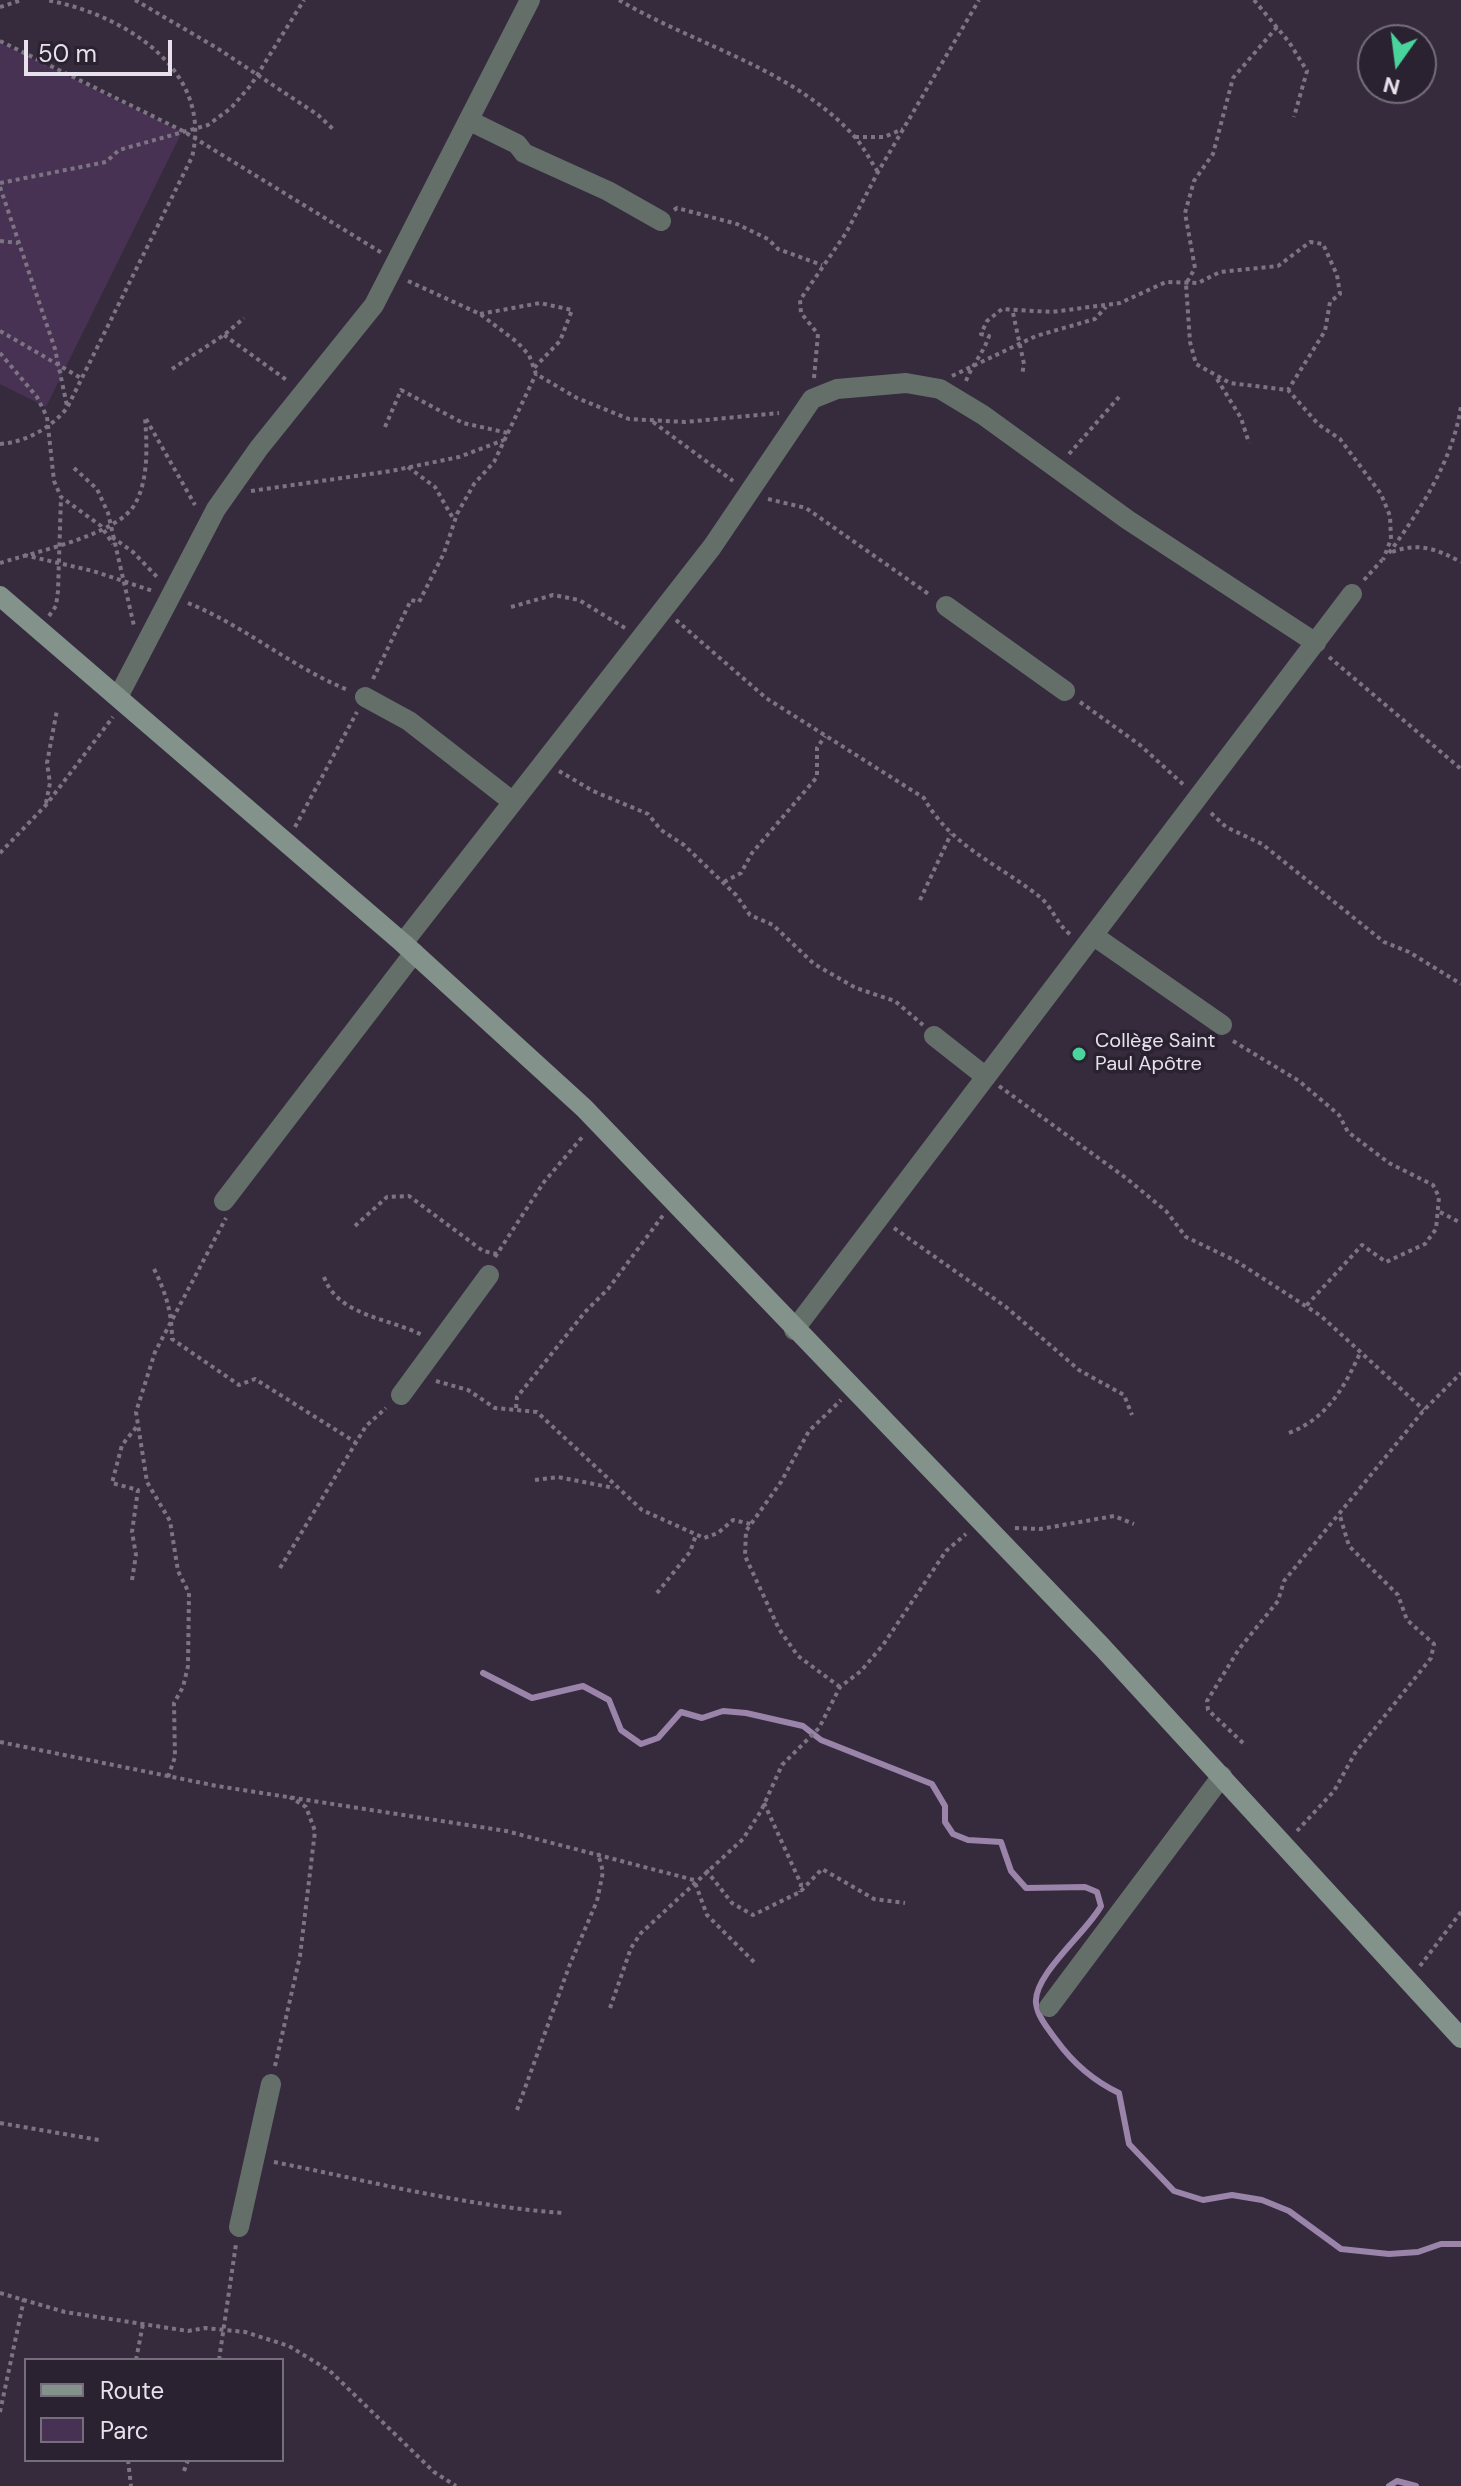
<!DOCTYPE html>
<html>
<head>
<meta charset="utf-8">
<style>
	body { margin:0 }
	#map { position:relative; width:1461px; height:2486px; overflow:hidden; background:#352b3c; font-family:"DM Sans",sans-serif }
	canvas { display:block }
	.legend { position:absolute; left:24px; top:2358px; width:260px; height:104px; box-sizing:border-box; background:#2b2231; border:2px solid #766e7c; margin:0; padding:10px 14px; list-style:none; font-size:24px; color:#e7e1ec }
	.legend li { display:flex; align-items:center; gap:16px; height:40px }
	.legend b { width:40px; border:2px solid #766e7c }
	.north { position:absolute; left:1357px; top:24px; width:80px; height:80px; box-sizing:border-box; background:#2b2231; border:2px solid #766e7c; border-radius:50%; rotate:194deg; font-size:22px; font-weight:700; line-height:32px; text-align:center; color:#e7e1ec }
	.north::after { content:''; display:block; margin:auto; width:28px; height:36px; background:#49d49c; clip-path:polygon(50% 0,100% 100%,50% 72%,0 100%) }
	.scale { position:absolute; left:24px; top:40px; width:148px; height:36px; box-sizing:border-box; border:4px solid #e7e1ec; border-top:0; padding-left:10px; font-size:24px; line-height:28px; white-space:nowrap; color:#e7e1ec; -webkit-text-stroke:6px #2b2231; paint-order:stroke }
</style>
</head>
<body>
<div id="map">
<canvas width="1461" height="2486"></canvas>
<ul class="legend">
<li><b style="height:10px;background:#83928a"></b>Route</li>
<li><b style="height:22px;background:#473254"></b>Parc</li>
</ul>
<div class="north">N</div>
<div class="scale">50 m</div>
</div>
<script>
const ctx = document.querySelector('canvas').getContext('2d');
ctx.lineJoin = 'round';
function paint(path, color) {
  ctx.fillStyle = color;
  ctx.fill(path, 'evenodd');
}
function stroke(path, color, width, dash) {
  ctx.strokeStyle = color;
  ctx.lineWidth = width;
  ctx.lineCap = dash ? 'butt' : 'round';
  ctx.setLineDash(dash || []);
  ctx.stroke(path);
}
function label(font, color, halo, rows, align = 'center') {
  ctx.font = font + ' "DM Sans",sans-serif';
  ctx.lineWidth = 7;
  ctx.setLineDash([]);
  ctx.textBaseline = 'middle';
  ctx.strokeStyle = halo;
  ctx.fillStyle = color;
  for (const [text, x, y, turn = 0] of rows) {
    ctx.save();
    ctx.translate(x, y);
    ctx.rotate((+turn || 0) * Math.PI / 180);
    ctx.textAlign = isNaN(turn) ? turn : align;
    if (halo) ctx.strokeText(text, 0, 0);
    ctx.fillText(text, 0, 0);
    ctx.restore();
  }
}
const green = new Path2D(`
	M0,43L182,132L46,407L0,384Z`);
const stream = new Path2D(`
	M483,1673L532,1698L583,1686L609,1700L621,1730L641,1744L658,1738L681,1712L702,1718L723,1711L746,1713L803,1726L821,1740L932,1784L945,1806V1822L953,1834L968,1840L1001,1842L1011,1871L1026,1888L1085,1887L1097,1892L1101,1906C1088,1931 1033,1975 1036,2003C1038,2018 1049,2030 1057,2041C1073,2063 1094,2081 1119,2093L1129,2144L1174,2191L1203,2200L1232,2195L1262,2200L1289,2211L1341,2249L1389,2254L1418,2252L1441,2244H1461
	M1389,2486L1397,2481L1416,2486`);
const path = new Path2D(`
	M135,0L217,48L318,115L334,130
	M619,0C695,45 792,68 854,136C863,146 870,160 878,172
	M1254,0L1289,42L1307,71L1294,117
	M0,7L22,0
	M1277,27L1233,78L1213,154L1194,181L1185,213L1195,268L1186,284L1190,342L1196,364L1230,383L1288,390L1318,424L1340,439L1381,494L1390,516L1391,539L1383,560
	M0,41L183,131L382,253
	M855,137H884L903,129
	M0,183L106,162L119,150L208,125L231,108L251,85L304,0
	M0,187L55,349L67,406
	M674,210L677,208L737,224L768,239L778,249L822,265
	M0,241L18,243
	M408,281L480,314L517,342L529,355L536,374L577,398L629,419L685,422L779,413
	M1013,313L1024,364L1022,375
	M480,314L540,303L572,310L560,341L534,368
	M0,331L81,378
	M224,335L288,381
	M0,353L37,397L47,417L54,481L61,497L101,526L113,544
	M172,369L224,335L244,318
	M952,376L1036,336L1095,319L1106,307
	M814,378L818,334L801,313L800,300L846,233L878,172L979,0
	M1217,379L1241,418L1249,443
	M966,381C972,365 984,352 989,336L981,334L987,321L1002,309L1052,312L1120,303L1166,282L1198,283L1220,272L1278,266L1310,242L1323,244L1337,275L1340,294L1330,302L1325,331L1288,390
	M146,419L195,505
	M653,422L733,481
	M385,427L401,390L463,423L508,433
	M0,444C26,442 51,428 67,408L192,157C214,68 120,13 46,0
	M1069,454L1119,397
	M408,467L435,487L454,520
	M74,468L97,489L108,513L134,626
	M251,491L391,471L459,457L504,440
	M768,499L806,508L930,595
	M112,537L133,552L159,579
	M1392,552C1418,542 1437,549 1461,562
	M1389,553C1421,509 1453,460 1461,406
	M24,555L93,571L153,591
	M0,563C34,552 118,535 135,504C149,479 147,444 145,417
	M1364,580L1382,560
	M188,603C245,626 291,667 348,690
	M511,607L553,595L579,600L625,628
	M49,616L56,606L58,591L61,497
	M676,620L766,698L924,798C950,846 1000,865 1040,897C1053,908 1057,925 1071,935
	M1329,657L1461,769
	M373,679L411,600L419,602L444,553L457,514L474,484L494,462L536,374
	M1080,702L1140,745L1185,786
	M559,771L593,791L648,814L661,830L684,845L736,895L750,915L773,925L814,964L856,988L895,1001L923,1025
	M46,803L50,783L47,763L57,710
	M1211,813L1226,827L1262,844L1384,942L1409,952L1461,984
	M295,827L357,712
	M0,853L46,805L113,717
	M724,882L741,873L752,853L817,777V748L825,736
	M920,900L951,834
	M1233,1041L1299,1081L1339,1115L1348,1132L1389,1163L1433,1185L1439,1197L1436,1229L1425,1244L1386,1262L1362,1245L1306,1306
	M999,1086L1126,1178L1166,1211L1186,1237L1236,1261L1321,1316L1424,1410
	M1440,1212L1461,1223
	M355,1226L387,1197L409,1196L483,1251L497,1254
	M894,1228L1006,1307L1079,1370L1124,1395L1132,1415
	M495,1257L544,1182L584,1135
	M154,1269C166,1293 172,1313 172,1339L239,1385L255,1379L355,1442
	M324,1277C338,1316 389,1318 422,1335
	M436,1381L468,1390L495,1408L537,1412L642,1510L704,1538L718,1533L733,1520L751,1524
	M516,1408L517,1397L585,1312L608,1289L664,1214
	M1289,1433C1328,1418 1345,1386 1361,1351
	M535,1480L558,1477L614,1488
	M1015,1528L1040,1529L1114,1516L1134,1524
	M280,1568L366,1426L386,1408
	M132,1580L136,1555L132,1532L138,1490L112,1483L122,1445L138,1425
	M657,1593L690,1552L696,1535
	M840,1687L798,1656L779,1629L745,1556L746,1531L781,1482L809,1431L841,1400
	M0,1742L217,1786L506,1831L694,1880L707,1915L756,1964
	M1243,1743L1208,1710L1207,1701L1239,1649L1278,1601L1284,1581L1424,1410L1461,1373
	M168,1777L175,1757L174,1703L183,1687L188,1666L189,1593L178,1571L170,1521L147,1482L136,1412L155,1352L226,1218
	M764,1803L801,1884L800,1892
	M1297,1831L1334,1791L1355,1753L1431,1658L1434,1644L1407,1620L1398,1595L1349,1546L1340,1516
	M706,1870L732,1903L753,1915L800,1892L822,1869L874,1899L905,1903
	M1420,1966L1461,1912
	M610,2008L631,1948L641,1933L743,1839L761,1811L782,1765L819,1728L840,1687L861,1671L883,1645L946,1551L966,1534
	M275,2066L300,1956L315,1831L306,1807L290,1797
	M517,2110L570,1964L597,1901L603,1872L598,1853
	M0,2123L99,2140
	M274,2162C370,2181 464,2206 563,2213
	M0,2293L65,2312L188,2331L205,2328L245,2332L289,2346L330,2371L434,2472L456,2486
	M136,2360L143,2324
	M219,2360L236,2244
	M0,2412L24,2299
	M128,2460L131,2486
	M184,2471L188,2460`);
const street = new Path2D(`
	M470,121L517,144L524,153L608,191L661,221
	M946,606L1065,691
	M118,697L216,509L259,448L374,305L530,0
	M365,697L409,721L513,802
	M1094,936L1222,1025
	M403,943L712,547L812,399L837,389L906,383L940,389L983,415L1128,520L1316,643
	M934,1036L986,1077
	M224,1201L414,953
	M794,1330L1352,594
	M401,1395L489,1275
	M1049,2007L1222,1776
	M239,2227L271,2084`);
const secondary = new Path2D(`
	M0,596L404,944L584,1108L1102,1647L1461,2038`);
const markers = [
	[1079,1054,8,"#49d49c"]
];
const poiNames = [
	["Collège Saint",1095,1042],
	["Paul Apôtre",1095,1065]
];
paint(green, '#473254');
stroke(stream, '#9b84aa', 6);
stroke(path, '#7d7483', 4, [4, 4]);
stroke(street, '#656f6a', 20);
stroke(secondary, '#83928a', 20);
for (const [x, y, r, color] of markers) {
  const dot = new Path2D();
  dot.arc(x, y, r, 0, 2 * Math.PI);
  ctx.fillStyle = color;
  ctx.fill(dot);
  stroke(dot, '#2b2231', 3);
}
label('20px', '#e7e1ec', '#2b2231', poiNames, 'left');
</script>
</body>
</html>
